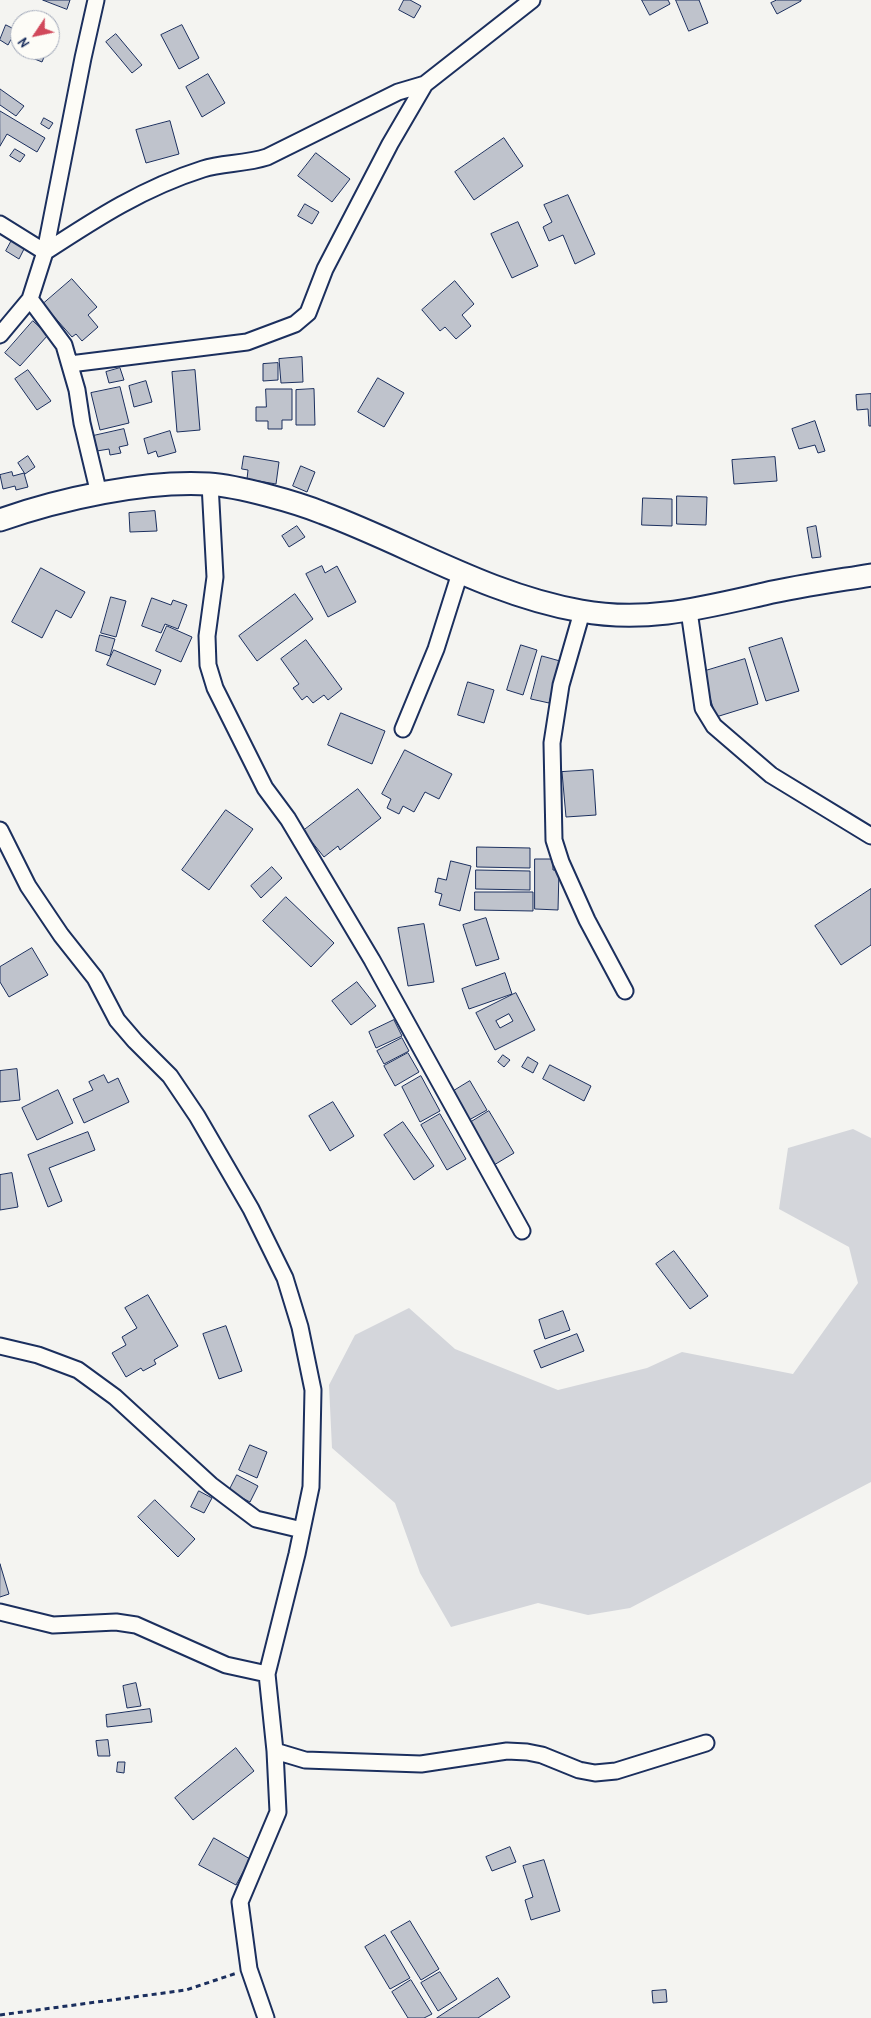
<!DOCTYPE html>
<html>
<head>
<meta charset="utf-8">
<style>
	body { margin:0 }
	#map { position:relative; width:871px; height:2018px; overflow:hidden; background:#f4f4f1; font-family:"Patrick Hand",sans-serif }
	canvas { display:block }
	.north { position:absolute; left:10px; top:10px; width:50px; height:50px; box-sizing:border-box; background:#fdfcf7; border:1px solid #a3aaba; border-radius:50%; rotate:236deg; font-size:14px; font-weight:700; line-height:20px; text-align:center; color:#1b2f5e }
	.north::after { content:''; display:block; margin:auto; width:18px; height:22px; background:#d1495b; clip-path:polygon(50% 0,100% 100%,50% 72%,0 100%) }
</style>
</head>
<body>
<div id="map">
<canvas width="871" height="2018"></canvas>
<div class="north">N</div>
</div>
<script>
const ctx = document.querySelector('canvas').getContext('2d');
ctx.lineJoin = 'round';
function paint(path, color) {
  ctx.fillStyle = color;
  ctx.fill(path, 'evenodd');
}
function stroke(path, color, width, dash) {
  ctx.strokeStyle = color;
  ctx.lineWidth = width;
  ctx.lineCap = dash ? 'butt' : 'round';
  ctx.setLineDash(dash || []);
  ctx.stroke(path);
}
const green = new Path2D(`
	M853,1129L871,1138V1482L630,1608L588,1615L538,1603L451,1627L420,1573L395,1503L332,1448L329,1385L355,1335L409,1308L455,1349L558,1390L647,1368L682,1352L793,1374L858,1283L849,1247L779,1209L788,1148Z`);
const building = new Path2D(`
	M43,0H70L67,9Z
	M404,0H410L421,6L414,18L399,10Z
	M642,0H668L670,4L650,15Z
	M676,0H699L708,23L689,31Z
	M777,0H801V1L777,14L771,3Z
	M50,24L57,27L50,44Z
	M6,25L16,30L8,45L0,40Z
	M182,25L199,58L179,69L161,35Z
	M116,34L142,65L132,73L106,42Z
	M22,50H47L42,62L20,53Z
	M208,74L225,103L202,117L186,87Z
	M0,89L24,106L16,116L0,105Z
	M0,111L45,138L37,152L7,134L0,146Z
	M44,118L53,123L49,129L41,124Z
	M170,121L179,154L146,163L136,130Z
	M504,138L523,166L474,200L455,172Z
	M15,149L25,155L20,162L10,156Z
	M316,153L350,179L332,202L298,176Z
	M568,195L595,254L575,264L563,235L549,241L543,227L552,222L544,205Z
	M305,204L319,212L312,224L298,216Z
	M518,222L538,266L512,278L491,234Z
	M12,240L25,247L19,259L6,251Z
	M72,279L97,307L88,315L98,327L82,341L76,334L72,337L43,304Z
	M455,281L474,304L462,315L471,326L456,339L445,327L440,331L422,310Z
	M33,321L48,335L20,366L5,353Z
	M302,357L303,382L281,383L279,359Z
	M278,363V380L263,381V364Z
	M120,368L124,380L109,383L106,372Z
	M28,370L51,401L37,410L15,379Z
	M195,370L200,430L177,432L172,372Z
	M378,378L404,393L384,427L358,412Z
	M146,381L152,402L134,407L129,386Z
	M120,387L129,423L100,430L91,393Z
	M266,389H292V420H282V429H268V421H256V407H266Z
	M314,389L315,425H296V390Z
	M871,394V426H869L868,409L857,410L856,395Z
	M815,421L825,451L818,453L815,445L799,449L792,429Z
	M124,429L128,445L119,447L121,453L110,455L109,449L97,451L93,436Z
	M170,431L176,452L158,457L156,451L148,454L144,439Z
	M28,456L35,467L25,474L18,463Z
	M244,456L279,462L276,484L247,479L248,470L242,469Z
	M775,457L777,481L734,484L732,460Z
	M301,466L315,472L307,492L293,486Z
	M12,472L13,476L24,473L28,487L16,490L15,486L3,489L0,475Z
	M677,496L707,497L706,525L677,524Z
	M643,498L672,499V526L642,525Z
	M155,511L157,531L130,532L129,513Z
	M297,526L305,537L289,547L282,536Z
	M816,526L821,557L812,558L807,528Z
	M322,566L325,573L337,566L356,602L328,617L306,574Z
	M41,568L85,592L71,618L56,610L42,638L12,622Z
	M295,594L313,619L257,661L239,636Z
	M111,597L126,601L116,637L101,633Z
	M152,598L171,605L173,600L187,605L178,629L165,624L161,633L142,626Z
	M167,626L192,637L181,662L156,651Z
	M100,635L115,639L110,656L96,651Z
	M782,638L799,691L766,701L749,648Z
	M306,640L342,689L328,700L324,695L313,703L307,696L302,700L293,688L299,684L281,659Z
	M521,645L537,650L523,695L507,690Z
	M114,650L161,670L155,685L107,665Z
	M542,656L560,661L549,703L531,699Z
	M745,659L758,704L716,717L702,672Z
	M468,682L494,690L484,723L458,715Z
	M341,713L385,731L372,764L328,745Z
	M405,750L452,774L439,799L425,792L414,812L403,806L399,814L387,808L391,799L382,794Z
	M593,770L596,815L566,817L562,772Z
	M358,789L381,818L340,850L338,846L324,857L303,831Z
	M226,810L253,829L209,890L182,870Z
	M477,847L530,848V868L477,867Z
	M535,859H553V870H559L558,910L535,909Z
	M451,861L471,866L460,911L439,905L442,894L435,892L438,878L446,880Z
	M272,867L282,878L261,898L251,886Z
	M476,870L530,871V890L476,889Z
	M871,889V945L841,965L815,926Z
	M475,892H533V911L475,910Z
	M286,897L334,943L311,967L263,921Z
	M486,918L499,959L476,966L463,925Z
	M424,924L434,982L408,986L398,928Z
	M32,948L48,975L9,997L0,982V967Z
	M505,973L512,994L469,1009L462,989Z
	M357,982L376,1006L351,1025L332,1001Z
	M516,993L535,1030L495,1050L476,1013ZM509,1014L513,1021L500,1028L496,1021Z
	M394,1020L402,1036L376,1048L369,1032Z
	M402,1038L409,1051L384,1064L377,1051Z
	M408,1053L419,1072L395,1086L384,1066Z
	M503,1055L510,1060L504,1067L498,1062Z
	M528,1057L538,1063L533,1073L522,1067Z
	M550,1065L591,1086L584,1101L543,1079Z
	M17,1069L20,1100L0,1102V1071Z
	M104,1075L108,1083L118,1078L129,1102L84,1123L73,1099L93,1090L89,1082Z
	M421,1076L440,1111L420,1122L402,1087Z
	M470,1081L487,1110L469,1120L452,1092Z
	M58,1090L73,1123L37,1140L22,1108Z
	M333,1102L354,1136L330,1151L309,1116Z
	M489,1111L514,1153L494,1165L468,1124Z
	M440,1114L466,1159L447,1170L421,1125Z
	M403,1122L434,1166L414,1180L384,1135Z
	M88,1132L95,1150L49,1168L62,1201L48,1207L28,1155Z
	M12,1173L18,1207L0,1210V1175Z
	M674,1251L708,1296L690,1309L656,1264Z
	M148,1295L178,1346L154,1360L156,1364L143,1371L141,1368L126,1377L112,1353L126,1345L122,1337L137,1328L125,1308Z
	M563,1311L570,1330L545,1339L539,1320Z
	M226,1326L242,1371L219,1379L203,1334Z
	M577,1334L584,1351L541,1368L534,1351Z
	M250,1445L267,1452L257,1478L239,1470Z
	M237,1475L258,1486L250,1502L229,1491Z
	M199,1491L212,1498L204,1513L191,1507Z
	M155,1500L195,1539L178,1557L138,1517Z
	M0,1564L9,1594L0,1597Z
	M136,1683L141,1706L127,1708L123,1686Z
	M150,1709L152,1722L107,1727L106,1715Z
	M108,1740L110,1756H98L96,1741Z
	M236,1748L254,1771L193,1820L175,1798Z
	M118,1762H125L124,1773L117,1772Z
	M214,1838L250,1859L236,1885L199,1865Z
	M510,1847L516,1862L492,1871L486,1857Z
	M544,1860L560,1911L531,1920L525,1900L533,1897L523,1866Z
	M410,1921L439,1969L421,1980L391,1932Z
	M385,1935L410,1978L390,1989L365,1947Z
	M440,1972L457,1999L438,2011L421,1983Z
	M498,1978L510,1997L478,2018H437Z
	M411,1980L432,2014L424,2018H408L392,1992Z
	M666,1990L667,2002L653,2003L652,1991Z`);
const path = new Path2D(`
	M0,2015L186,1990L237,1973`);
const minor = new Path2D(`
	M0,224L45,252C97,218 143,188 203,169C222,163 245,164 267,157L398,92L425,84
	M30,299L64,345L77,390L82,423L99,494
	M0,335L30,299L45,252L83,58L96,0
	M70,364L247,342L295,324L308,313L325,269L390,144L425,84L532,0
	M210,484L215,577L207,636L208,665L215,688L265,788L288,819L372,960L522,1231
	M689,611L703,708L714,726L771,775L871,836
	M582,612L561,685L552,743L554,840L561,862L587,920L625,991
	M403,729L436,649L460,573
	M0,830L28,886L61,935L95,978L117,1020L135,1041L170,1076L197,1116L251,1209L285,1278L300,1327L313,1390L311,1487L297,1554L267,1674L275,1751L278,1812L240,1902L249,1969L266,2018
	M0,1346L38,1355L78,1370L115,1397L211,1485L256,1519L302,1530
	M0,1612L53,1625L116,1622L136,1625L226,1665L267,1674
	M275,1751L305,1760L421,1764L507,1751L527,1752L542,1755L579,1770L595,1773L616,1771L706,1743`);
const secondary = new Path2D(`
	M0,520C60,499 145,480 209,484C238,486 296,502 323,513C409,545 489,595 581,611C645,623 702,608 764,594C799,586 835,581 871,575`);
paint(green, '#d4d6db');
paint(building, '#bfc3cc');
stroke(building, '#1b2f5e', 1);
stroke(minor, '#1b2f5e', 19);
stroke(secondary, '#1b2f5e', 25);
stroke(path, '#1b2f5e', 3, [5, 4]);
stroke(minor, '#fdfcf7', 15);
stroke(secondary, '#fdfcf7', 21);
</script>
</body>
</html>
